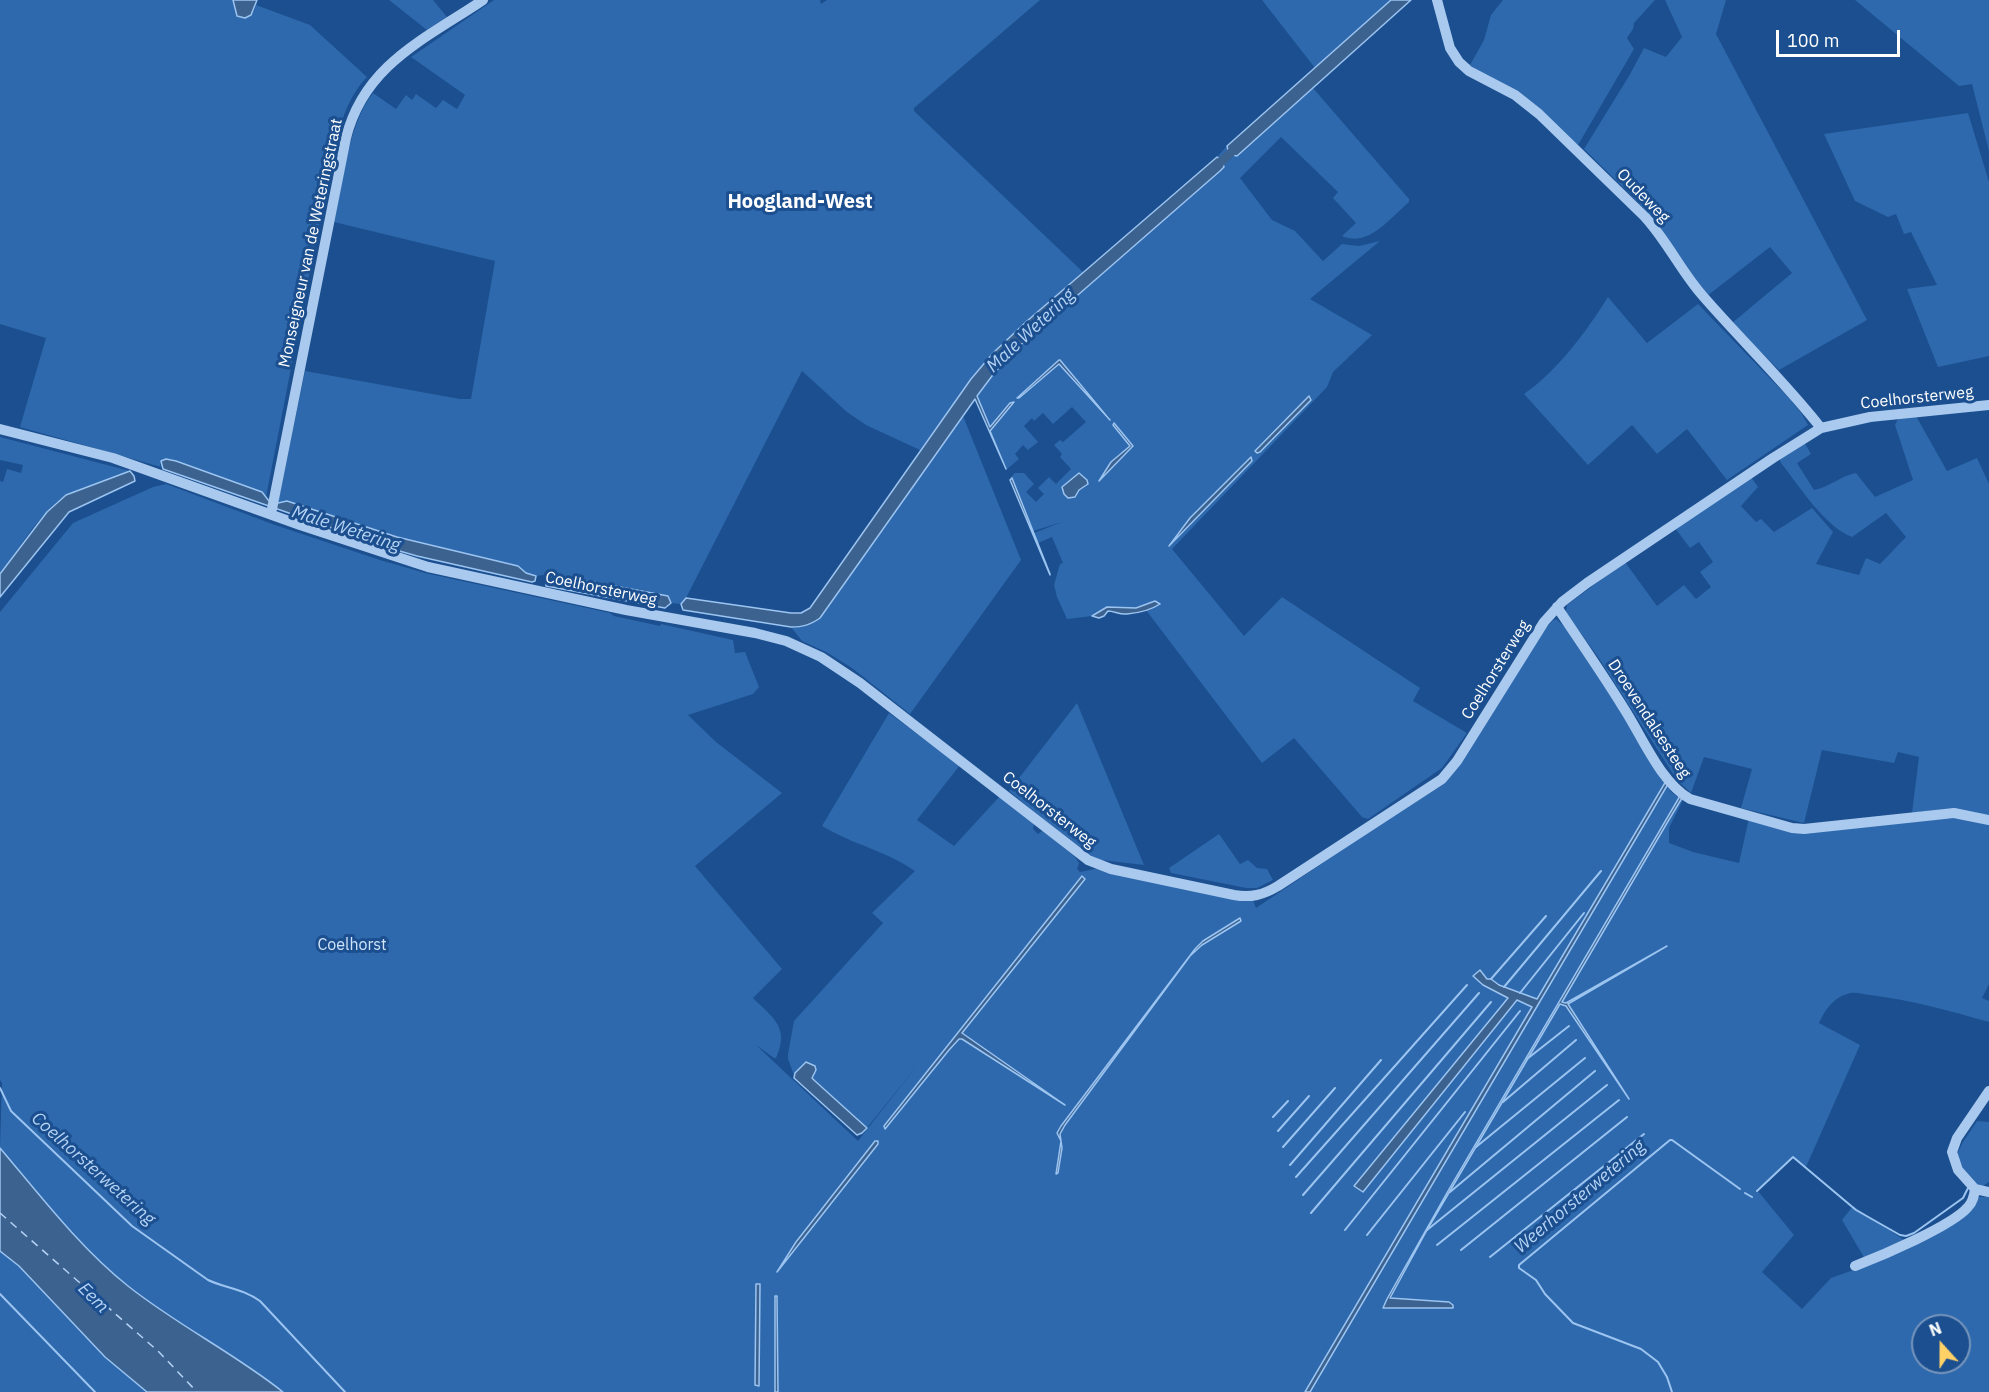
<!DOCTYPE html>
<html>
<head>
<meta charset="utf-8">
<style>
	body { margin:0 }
	#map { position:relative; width:1989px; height:1392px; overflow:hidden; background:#1b4f8f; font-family:"IBM Plex Sans",sans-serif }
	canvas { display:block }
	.north { position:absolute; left:1911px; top:1314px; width:60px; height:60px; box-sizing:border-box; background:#1b4f8f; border:2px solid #7695bc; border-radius:50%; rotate:339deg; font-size:16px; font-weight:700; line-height:24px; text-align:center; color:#fff }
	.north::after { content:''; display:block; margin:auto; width:21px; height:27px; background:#ffd166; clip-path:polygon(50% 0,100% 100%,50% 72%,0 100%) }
	.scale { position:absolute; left:1776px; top:30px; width:124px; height:27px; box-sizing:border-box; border:3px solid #fff; border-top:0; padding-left:8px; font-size:18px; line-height:21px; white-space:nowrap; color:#fff; -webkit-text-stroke:4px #1b4f8f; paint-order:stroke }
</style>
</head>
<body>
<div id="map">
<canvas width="1989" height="1392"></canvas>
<div class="north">N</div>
<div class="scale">100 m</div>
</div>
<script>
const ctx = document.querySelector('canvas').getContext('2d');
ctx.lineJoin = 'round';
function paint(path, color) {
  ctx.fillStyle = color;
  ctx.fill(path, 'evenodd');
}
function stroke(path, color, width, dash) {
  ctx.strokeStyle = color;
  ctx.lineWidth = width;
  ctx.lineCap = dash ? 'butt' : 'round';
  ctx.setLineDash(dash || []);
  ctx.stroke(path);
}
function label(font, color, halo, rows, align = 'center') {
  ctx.font = font + ' "IBM Plex Sans",sans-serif';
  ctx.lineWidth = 6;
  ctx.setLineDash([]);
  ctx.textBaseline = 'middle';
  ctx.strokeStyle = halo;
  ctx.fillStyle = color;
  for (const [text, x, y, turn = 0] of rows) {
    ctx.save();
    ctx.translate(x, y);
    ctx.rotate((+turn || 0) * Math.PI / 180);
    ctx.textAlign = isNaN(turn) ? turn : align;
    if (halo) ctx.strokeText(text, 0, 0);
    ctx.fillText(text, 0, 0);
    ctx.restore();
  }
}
const green = new Path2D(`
	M0,0H233L235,9L254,11L256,5L310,25L367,77C345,100 340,128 332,157L266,497L262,492L176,461L160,464L161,467L20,427L46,338L0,324Z
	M389,0H433L447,17L427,30Z
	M494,0H820L821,4L827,0H1040L914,108V111L1084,273L993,353L971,379L920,450L866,425L847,412L802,371L686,598L681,604L671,603L668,596L550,574L536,576L397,537L287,501L278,503L305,371L460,399H471L495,261L334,222C343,182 348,125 373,93L396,109L406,95L412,100L416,94L436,108L443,100L457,109L465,95L411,57Z
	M1262,0H1391L1315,68Z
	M1503,0H1655L1634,23L1633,29L1627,38L1634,49L1578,145L1470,65L1484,40L1491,15Z
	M1665,0H1726L1716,34L1867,320L1779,370L1732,323L1792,273L1770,247L1707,296L1651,217L1631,195L1584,149L1629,76L1643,50L1644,48L1666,57L1682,37Z
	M1855,0H1989V151L1972,84L1959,86Z
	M1313,88L1409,199V202C1390,218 1368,248 1342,236L1356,223L1333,198L1338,192L1281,137L1240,178L1272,220L1295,231L1323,261L1342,244L1359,246L1380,241L1310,299L1372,335L1333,372L1327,387L1172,549L1244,636L1282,597L1420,688L1413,701L1467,733L1442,768L1368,819L1362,817L1294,738L1262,763L1146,610H1149L1155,601L1136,608L1109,607L1092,616L1067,619L1057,597L1054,585L1060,564L1063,563L1052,537L1038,543L1034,533L1062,522L1033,531L1010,478L1015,473H1024L1034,484L1026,492L1036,502L1044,494L1038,488L1049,477L1056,484L1071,469L1060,457L1062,454L1054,445L1060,440L1063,442L1086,422L1072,407L1053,424L1043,413L1034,421L1032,418L1024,426L1038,442L1028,450L1023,445L1015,454L1019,459L1006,470L990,431L1014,402L989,427L976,396L995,372L1016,349L1220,171L1224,167L1220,158L1217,157L1227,146L1228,149L1237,156ZM1060,360L1110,418V419L1059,364L1018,399L1017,397ZM1129,444H1133V447L1099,481L1117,456L1130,446ZM1251,457L1252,458L1169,546L1185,524ZM1075,477L1087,486L1079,490L1075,497L1065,485Z
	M1968,113L1989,182V356L1938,367L1907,289L1937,285L1911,232L1904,234L1896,214L1888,217L1855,201L1824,134Z
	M1608,297L1647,343L1698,304L1788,397L1802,414L1808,425L1727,480L1687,429L1657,454L1632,425L1588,465L1524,394C1558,370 1586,332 1608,297Z
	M963,416L1021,560L910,714L852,668L828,653L802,641L791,627H802L913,487Z
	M1916,416L1947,471L1977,458L1989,484V816C1957,808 1944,808 1912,813L1919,757L1898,752L1894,763L1822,750L1804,823L1741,808L1752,769L1704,757L1691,793L1677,780L1598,657L1569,617L1566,612L1567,605L1625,562L1657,606L1684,585L1696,599L1711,587L1700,572L1713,562L1699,542L1690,548L1675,528L1751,477L1758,487L1741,506L1756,522L1761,519L1774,532L1812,508L1833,532L1816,564L1859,575L1866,558L1880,564L1906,537L1886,513L1852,537C1824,526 1800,487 1781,463L1779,458L1804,442L1811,454L1797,463L1814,490C1830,487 1840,476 1856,473L1875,497L1913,480L1895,425L1898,419Z
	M0,437L130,471L66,495C40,512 19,549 0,574V481L3,482L7,469L21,473L23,465L0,460Z
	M166,484L275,525L380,560L425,573L610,613L614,616L660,626L661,624L733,640L735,653L745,652L759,687L753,694L688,715L716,742L782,793L695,866L782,969L753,998C773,1018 790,1027 776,1058H774L756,1045L858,1141L919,1063L867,1128L815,1081L812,1078L816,1070L805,1062L794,1075L788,1059V1054L794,1021L883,923L872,913L915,871C886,851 852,844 822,826L889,713L960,765L917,820L954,846L1000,796L1034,824L1033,829L1038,834L1043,830L1075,857L1079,863L1077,869L1080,872L1099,868L1253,900L1256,908L1442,783L1540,635L1552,621L1556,619L1565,627L1668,784L1671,792L1683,800L1669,828V843L1693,852L1739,863L1749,818L1786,829L1961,818L1989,825V984L1982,998L1989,1001V1022C1950,1011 1911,1000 1870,995C1863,994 1854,991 1847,994C1833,998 1825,1010 1819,1023L1860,1045L1806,1167L1792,1158L1757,1190L1794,1235L1762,1272L1802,1309L1831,1278L1879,1261L1979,1197H1989V1392H283C234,1353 177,1325 128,1286C80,1248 39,1194 0,1148L2,1083L0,1080V612L73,523L153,487ZM1923,1326H1959V1362H1923Z
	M1077,703L1144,865L1101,860L1083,852L1009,791Z
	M1219,834L1240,864L1248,860L1257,868L1267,869L1273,880L1257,888H1246L1171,873L1169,868Z
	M1977,1121L1989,1122V1182L1981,1187L1964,1175L1957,1154L1963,1142Z
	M1853,1206L1904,1240L1865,1259L1842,1220Z
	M0,1251L19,1266L105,1357L147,1392H0Z`);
const water = new Path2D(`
	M233,0H257L251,15L245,18L237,16Z
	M1391,0H1411L1237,156L1229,154L1227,146Z
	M1217,157L1222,161L1224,167L1220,171L1016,349L995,372L977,396L990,427L1010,403L1014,402L990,431L1006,469L975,399L820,618C810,625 803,627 791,627L683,610L681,604L686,598L791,613H801L810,608L971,379L993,353L1027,321Z
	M1059,360H1060L1110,420L1059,364L1019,398H1017Z
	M1309,396L1311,400L1260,452L1257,453L1255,451Z
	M1114,423L1133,446L1099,481L1111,462L1130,446L1113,425Z
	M1251,457L1252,461L1169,546L1190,518Z
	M166,459L176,461L262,492L269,501L278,503L287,501L397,537L518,566L526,573L536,576L535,581L532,582L417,556L389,548L163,469L161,461Z
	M130,471L134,476L135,481L69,512L0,597V574L47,512L66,495Z
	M1079,473L1087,480L1088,484L1079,490L1075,497L1068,498L1064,494L1062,487Z
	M1012,478L1050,574V575L1010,480Z
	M550,574L668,596L671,603L665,608L546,586V578Z
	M1155,601L1160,604C1151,610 1138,613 1127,614C1120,615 1114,611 1108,611L1104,616L1099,618L1092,616L1107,607L1136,608Z
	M1666,781L1668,784L1310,1392H1305L1532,1007L1517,1000L1363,1192L1354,1186L1508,998L1483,985L1473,976L1480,970L1487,979H1491L1499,985L1537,999Z
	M1680,796L1682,798L1667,823L1562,1002L1566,1003L1667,946L1568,1004L1629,1099L1566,1006L1560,1004L1427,1230L1390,1298L1449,1302L1453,1305V1308H1383L1387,1299L1448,1191Z
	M1082,876L1085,879L962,1033L1065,1105L962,1039H959L949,1050L885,1129L884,1126Z
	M1240,918L1241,921L1202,945L1190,956L1065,1125L1060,1134L1062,1148L1058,1173L1056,1174L1061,1141L1057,1133L1061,1126L1195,949L1203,941Z
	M806,1062L815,1066L816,1070L812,1078L815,1081L867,1128L862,1133L857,1135L794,1078L795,1073Z
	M875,1141H878V1144L777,1272L796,1242Z
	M0,1148C39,1194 80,1248 128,1286C177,1325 234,1353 283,1392H147L105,1357L19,1266L0,1251Z
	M756,1284H760L759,1386L755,1385Z
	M775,1296H777L778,1392H775Z`);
const stream = new Path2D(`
	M1491,979L1546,916
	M1504,987L1601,871
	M1520,993L1584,913
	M1527,1059L1569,1026
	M0,1088L11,1111L132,1226L208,1280C225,1288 244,1289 260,1301L345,1392
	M1503,1102L1576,1040
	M1273,1117L1288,1101
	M1278,1131L1309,1096
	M1283,1147L1335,1088
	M1476,1147L1585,1058
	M1290,1165L1381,1060
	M1296,1177L1467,985
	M1757,1191L1793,1157L1856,1210L1900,1235L1906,1236L1914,1233L1963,1198L1968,1188
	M1450,1192L1595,1071
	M1745,1193L1752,1197
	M1303,1195L1479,993
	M1311,1213L1491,1002
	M1345,1230L1520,1011
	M1427,1230L1607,1085
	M1367,1235L1465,1112
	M1437,1245L1619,1100
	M1461,1250L1627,1117
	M1490,1257L1644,1134
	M0,1294L95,1392
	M1672,1392L1667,1377L1658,1362L1641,1349L1573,1323L1545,1294L1536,1280L1519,1268V1265L1670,1140H1672L1740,1189`);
const canal = new Path2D(`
	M1213,169L1238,146`);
const ferry = new Path2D(`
	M0,1213L159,1352L197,1392`);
const minor = new Path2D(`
	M1437,0L1450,48L1459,62L1469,71L1515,95L1539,114L1645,217C1667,241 1681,271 1702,295C1741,340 1784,381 1821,428
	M0,429L113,458L300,525L428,567L626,610L755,633L786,641L821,657L860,683L1088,860L1111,869L1234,895C1251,898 1263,895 1278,886L1442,779L1457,761L1544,622L1562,602L1587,583L1773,458L1821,428L1870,417L1989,405
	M271,514L346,138C364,65 425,39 483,0
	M1557,607C1579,640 1602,673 1623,707C1642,736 1660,782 1690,799L1792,828L1804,829L1954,813L1989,820
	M1989,1091L1957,1138L1952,1152L1958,1170L1975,1189L1989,1192
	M1855,1266C1881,1256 1952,1226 1968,1207C1973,1202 1974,1196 1975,1189`);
const streetNames = [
	["Oudeweg",1643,196,46],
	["Monseigneur van de Weteringstraat",311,243,-78],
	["Coelhorsterweg",1917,398,-6],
	["Coelhorsterweg",601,589,12],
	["Coelhorsterweg",1496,670,-58],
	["Droevendalsesteeg",1649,719,57],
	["Coelhorsterweg",1049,810,38]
];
const parkNames = [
	["Coelhorst",352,945]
];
const waterNames = [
	["Male Wetering",1031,331,-43],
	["Male Wetering",346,529,18],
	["Coelhorsterwetering",93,1169,42],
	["Weerhorsterwetering",1580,1197,-40],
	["Eem",93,1298,45]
];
const quarterNames = [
	["Hoogland-West",800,202]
];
paint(green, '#2e69ad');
paint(water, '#3c6290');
stroke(water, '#9cc4f0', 1.5);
stroke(stream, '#9cc4f0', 2);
stroke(canal, '#3c6290', 9);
stroke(ferry, '#b5d3f5', 1.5, [8, 6]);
stroke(minor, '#a9c9ee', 10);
label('16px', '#fff', '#1b4f8f', streetNames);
label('16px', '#cfe3fa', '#1b4f8f', parkNames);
label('italic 18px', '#b5d3f5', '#1b4f8f', waterNames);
label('bold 20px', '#fff', '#1b4f8f', quarterNames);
</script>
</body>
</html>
